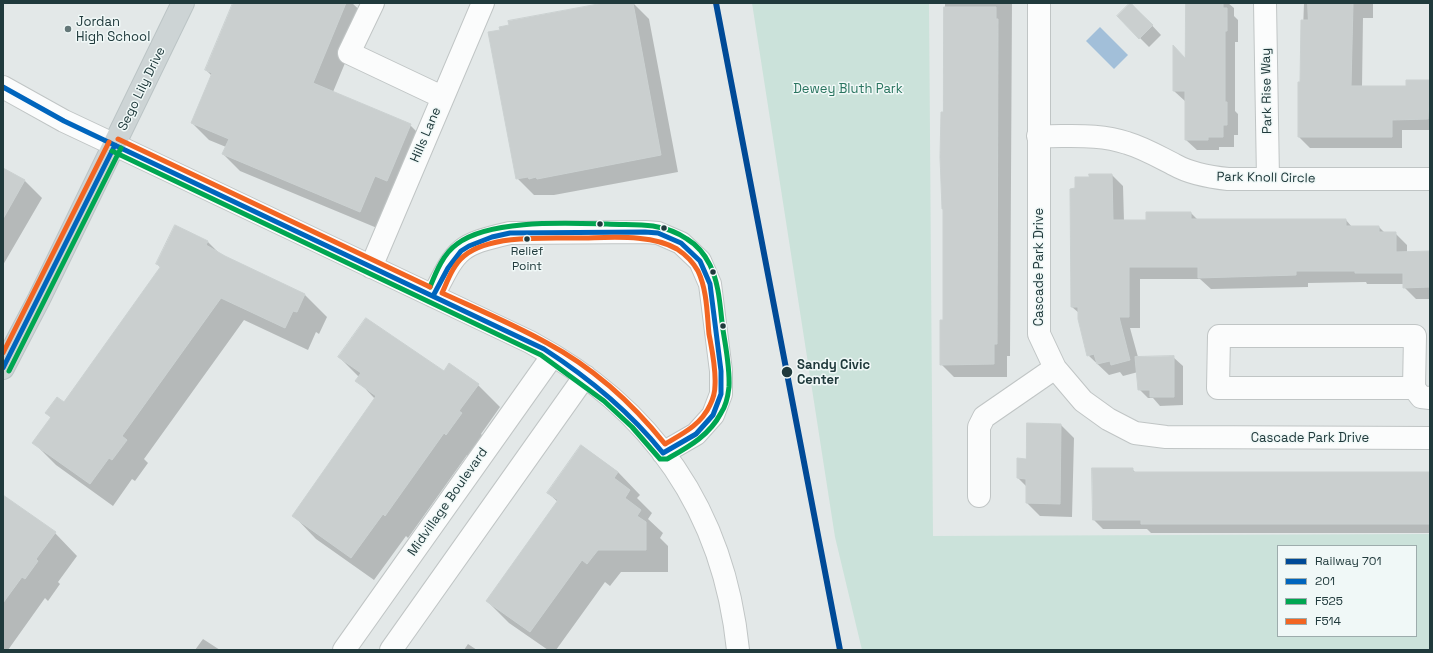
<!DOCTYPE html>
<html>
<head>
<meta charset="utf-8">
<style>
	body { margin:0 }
	#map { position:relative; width:1433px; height:653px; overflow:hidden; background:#e3e8e8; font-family:"Space Grotesk",sans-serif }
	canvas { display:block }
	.frame { position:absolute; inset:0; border:4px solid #203a3c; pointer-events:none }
	.legend { position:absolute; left:1277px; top:545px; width:140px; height:92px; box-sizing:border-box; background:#f0f8f7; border:1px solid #9dacac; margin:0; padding:5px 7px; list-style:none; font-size:12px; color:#203a3c }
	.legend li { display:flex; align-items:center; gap:8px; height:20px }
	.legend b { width:20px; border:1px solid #9dacac }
</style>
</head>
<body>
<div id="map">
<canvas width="1433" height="653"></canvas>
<div class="frame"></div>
<ul class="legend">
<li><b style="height:5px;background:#004a97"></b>Railway 701</li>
<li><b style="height:5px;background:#0065bd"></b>201</li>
<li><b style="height:5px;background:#00a651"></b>F525</li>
<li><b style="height:5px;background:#f26522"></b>F514</li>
</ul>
</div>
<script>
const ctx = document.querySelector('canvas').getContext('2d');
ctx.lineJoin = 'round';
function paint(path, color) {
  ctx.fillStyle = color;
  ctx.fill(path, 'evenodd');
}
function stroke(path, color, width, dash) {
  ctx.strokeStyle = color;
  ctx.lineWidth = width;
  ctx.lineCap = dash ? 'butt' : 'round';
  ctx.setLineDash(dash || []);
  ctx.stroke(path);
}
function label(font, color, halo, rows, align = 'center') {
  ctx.font = font + ' "Space Grotesk",sans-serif';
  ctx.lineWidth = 3;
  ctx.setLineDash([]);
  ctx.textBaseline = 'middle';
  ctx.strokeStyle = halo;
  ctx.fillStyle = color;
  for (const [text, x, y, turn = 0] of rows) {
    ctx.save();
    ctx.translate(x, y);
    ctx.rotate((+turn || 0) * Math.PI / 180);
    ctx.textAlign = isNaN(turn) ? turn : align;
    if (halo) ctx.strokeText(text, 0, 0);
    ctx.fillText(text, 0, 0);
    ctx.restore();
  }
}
const green = new Path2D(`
	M752,3H929L933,536L1430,534V650H862L835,537ZM1278,546H1416V636H1278Z`);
const water = new Path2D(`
	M1100,27L1128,55L1114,69L1086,41Z`);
const shadow = new Path2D(`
	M234,3H352L365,15L333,92L410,125L427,142L377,228L240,171L223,154L226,147L209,140L192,123L212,76L206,70Z
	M609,3H633L649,19L678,172L554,195H534L517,178Z
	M945,3H1012L1010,356H1007V377H954L941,364L944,321Z
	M1131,3L1161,35L1149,47L1118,16Z
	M1187,3H1228L1234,8V16L1238,20V42H1235V111L1238,114V135H1234V147H1219V150H1197L1186,140V102L1174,91L1186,60Z
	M1304,3H1373V18H1363L1362,87H1407V81H1430V130H1402V148H1310L1299,137Z
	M3,169L25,181L42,198L3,265Z
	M1112,175L1123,186L1124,221H1147L1191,213L1198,220H1346L1352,227H1379L1385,233H1395L1407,245V252H1430V299H1416L1404,287V284H1367L1366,282L1308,283V287L1211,289L1200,279H1140V328H1130L1138,357H1173L1183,366V405L1160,406L1153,398H1148L1139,389L1138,372L1123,376L1120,372L1109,375L1088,355L1079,313L1072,307Z
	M208,242L220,254L305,295L327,317L319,334L316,332L308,350L244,320L144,459L148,463L135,481L132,479L113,506L56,465L34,443L51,418L47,413L64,403L161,268L157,264Z
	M339,357L444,372L478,385L500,407L481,434L483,436L468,456L467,455L408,538L406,536L374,580L316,539L294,516L375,399L357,380L359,377Z
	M1028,424L1061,425L1074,438L1072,517L1040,516L1027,503V487L1018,478L1027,460Z
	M582,446L618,472L640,495L637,498L652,513L648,519L663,533L660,538L668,546V572H621L610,586L605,582L556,650H548L509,623L487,601L558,502L548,493Z
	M1132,469L1136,473H1430V533H1151L1147,529H1103L1094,520Z
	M3,496L55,533L77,556L58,582L60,584L48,601L45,598L8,650H3Z
	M203,639L220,650H195Z
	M468,644L477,650H464Z`);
const building = new Path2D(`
	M233,3H346L313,83L411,124L387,181L375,176L360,212L222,154L229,139L191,123L212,73L205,70Z
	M604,3H633L661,155L537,179L536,177L529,179L528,177L516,179L488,32L500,30L499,27L509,25L508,21Z
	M1130,3L1153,25L1139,39L1117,16Z
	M1186,3H1223V8H1227V31H1225V102H1227V125H1223V137H1208V140H1185V91H1173V45L1185,58Z
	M1308,3H1353L1351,86H1406V80H1430L1428,119L1392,120V137H1298V82H1300L1301,20H1308Z
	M944,7H996V19H998L997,344H994V364L940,365V320H943V209H942L940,157L941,112H943Z
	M3,168L25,180L3,219Z
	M1089,174H1112L1113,220H1146V212H1191V219H1346V226H1379V232H1396V252L1430,251V287L1403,288V273H1355V271H1296V275L1198,278V267H1129V317H1119L1130,360L1111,365L1110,361L1097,364L1094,354L1087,356L1078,319V307H1071L1070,189L1075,188V177H1089Z
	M175,225L208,241L206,245L225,256L305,294L297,312L293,311L285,328L221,298L122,436L127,440L112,460L109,458L90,484L32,443L51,417L45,413L57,397L64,402L161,266L156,264Z
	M366,318L444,371L449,363L479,384L459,411L462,413L446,435L444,433L385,516L383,514L351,558L292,516L376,396L355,381L361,373L338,357Z
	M1174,356V397H1150V390H1138L1135,357Z
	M1027,423L1061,424L1060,504L1026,503V479L1017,478V458L1026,459Z
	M581,445L618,472L614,478L630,490L625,498L641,510L637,516L646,522V550H598L587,564L582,560L530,632L486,601L558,500L547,493Z
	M1092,468H1133V472H1430V524H1141V520H1093Z
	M3,495L56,532L36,559L38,561L25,579L22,577L3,603Z`);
const minor = new Path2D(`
	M373,3L349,53L442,97
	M1039,3V334L1055,368L1083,401L1108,419L1135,433L1166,437L1430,438
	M1265,3L1268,179
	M3,87L64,121L115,145L530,342C652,407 724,511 738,650
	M1038,136C1068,137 1098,133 1127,143C1144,148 1159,157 1175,165C1191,174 1209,177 1228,179H1430
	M371,267L483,3
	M433,296C457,249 457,245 510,233L645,232L658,233L681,243L700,261L710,284L721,371V394L713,415L696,434L663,453
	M1414,388H1218L1219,336H1415L1414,388L1421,397L1430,398
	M979,496V427L984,417L1055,368
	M344,650L553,355
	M391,650L585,376`);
const major = new Path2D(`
	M3,368L39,299L183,3`);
const bus1 = new Path2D(`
	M3,87L64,121L544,349C589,378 629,411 663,453
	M433,296L448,268L461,251L469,246L492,237L510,233L645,232L658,233L681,243L700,261L710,284L721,371V394L713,415L696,434L663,453
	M3,368L115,145`);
const bus2 = new Path2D(`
	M112,151L541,355L604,401L632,427L660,459H667C688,447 709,436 721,413C726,406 728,396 729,387C730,368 726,349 723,330C720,309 720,286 710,265C705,255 697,245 687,239C677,232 665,228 653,226C638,224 622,225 607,224C567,223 489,219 457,244C443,254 436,272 430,287
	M9,371L121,148`);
const bus3 = new Path2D(`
	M118,139L430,287
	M576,238C607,238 651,233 677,249C686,255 693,262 698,271C707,290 707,313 709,334C712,350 716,368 715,385C715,392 713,399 710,405C701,425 682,434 665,444C633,404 592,367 547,343C513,324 477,309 442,293C448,280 453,265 464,256C489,235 545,238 576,238Z
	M3,353L109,142`);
const rail1 = new Path2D(`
	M716,3L840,650`);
const markers = [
	[68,29,4,"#647778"],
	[600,224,3.5,"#203a3c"],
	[664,228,3.5,"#203a3c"],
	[527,239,3.5,"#203a3c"],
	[713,272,3.5,"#203a3c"],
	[723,326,3.5,"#203a3c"],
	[787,372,6,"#203a3c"]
];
const busNames = [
	["Relief",527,252],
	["Point",527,267]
];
const poiNames = [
	["Jordan",76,22],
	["High School",76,37]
];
const streetNames = [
	["Sego Lily Drive",142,89,-64],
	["Park Rise Way",1267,91,-91],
	["Hills Lane",426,135,-67],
	["Park Knoll Circle",1266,178,1],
	["Cascade Park Drive",1039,267,-90],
	["Cascade Park Drive",1310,438],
	["Midvillage Boulevard",448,502,-55]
];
const parkNames = [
	["Dewey Bluth Park",848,89]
];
const stopNames = [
	["Sandy Civic",797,365],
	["Center",797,380]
];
paint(green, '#cbe2da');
paint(water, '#a2bfd9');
paint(shadow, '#0003');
paint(building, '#cacfcf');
stroke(building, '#cbd1d1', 1);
stroke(minor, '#c0c5c5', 24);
stroke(major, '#bbc4c5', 24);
stroke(minor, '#fbfcfc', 22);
stroke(major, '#cdd4d5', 22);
stroke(bus1, '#0065bd', 5);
stroke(bus2, '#00a651', 5);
stroke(bus3, '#f26522', 5);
stroke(rail1, '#004a97', 6);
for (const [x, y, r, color] of markers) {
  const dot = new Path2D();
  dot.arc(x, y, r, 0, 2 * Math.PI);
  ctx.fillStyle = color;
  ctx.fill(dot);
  stroke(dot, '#f0f8f7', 1.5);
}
label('12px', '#203a3c', '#f0f8f7', busNames);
label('13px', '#203a3c', '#f0f8f7', poiNames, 'left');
label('13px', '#203a3c', '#f0f8f7', streetNames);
label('13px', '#29745f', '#f0f8f7', parkNames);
label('bold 13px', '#203a3c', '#f0f8f7', stopNames, 'left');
</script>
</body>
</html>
